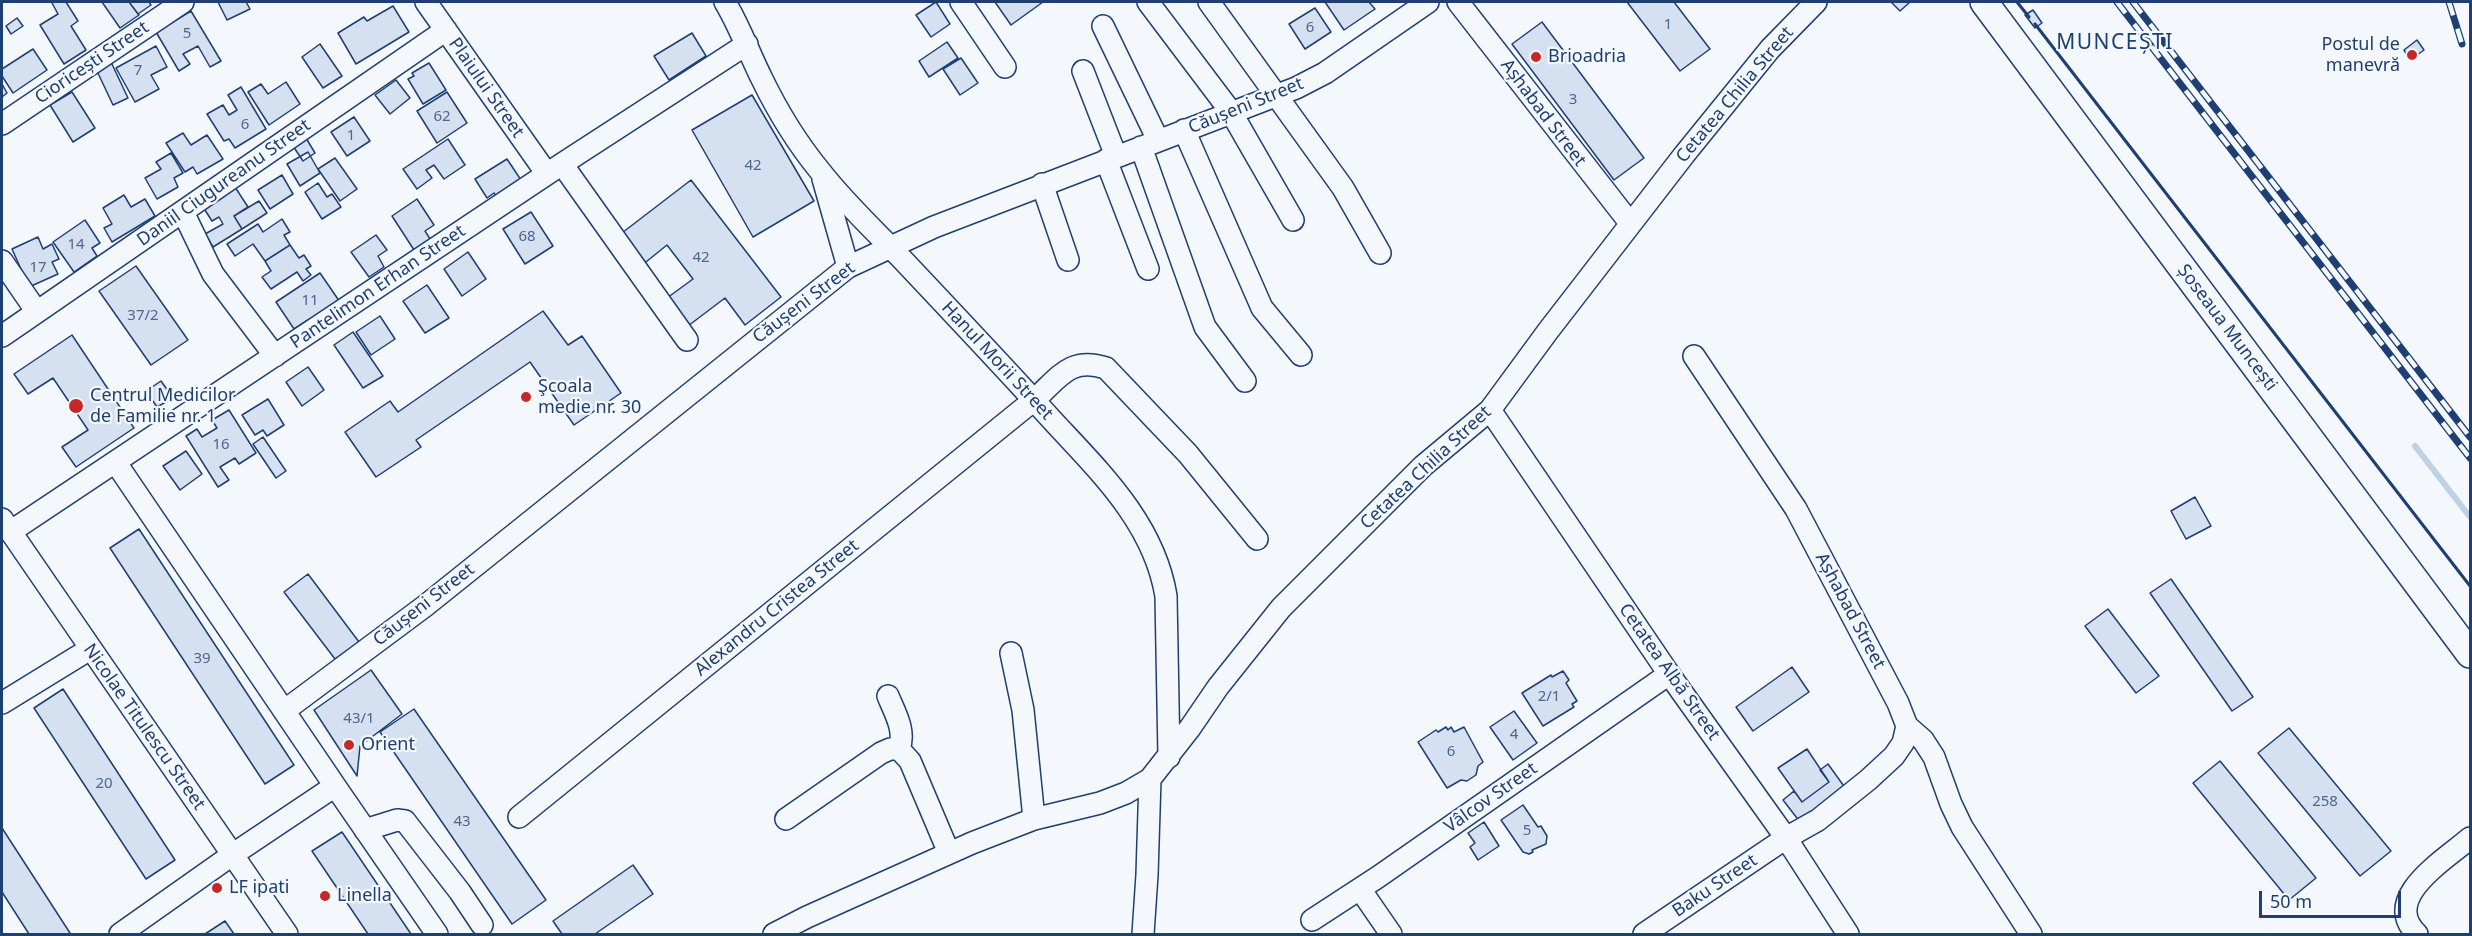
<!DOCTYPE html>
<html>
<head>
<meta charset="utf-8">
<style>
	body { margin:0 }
	#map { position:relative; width:2472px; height:936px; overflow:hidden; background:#f4f7fb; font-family:"Noto Sans",sans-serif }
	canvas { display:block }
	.frame { position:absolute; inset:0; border:3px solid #1d3f73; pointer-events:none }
	.scale { position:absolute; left:2259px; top:891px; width:142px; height:27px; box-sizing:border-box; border:3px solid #1d3f73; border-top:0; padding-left:8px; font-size:18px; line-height:21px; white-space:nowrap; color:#1d3f73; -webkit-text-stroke:4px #f4f7fb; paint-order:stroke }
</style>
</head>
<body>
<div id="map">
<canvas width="2472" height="936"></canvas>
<div class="frame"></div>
<div class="scale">50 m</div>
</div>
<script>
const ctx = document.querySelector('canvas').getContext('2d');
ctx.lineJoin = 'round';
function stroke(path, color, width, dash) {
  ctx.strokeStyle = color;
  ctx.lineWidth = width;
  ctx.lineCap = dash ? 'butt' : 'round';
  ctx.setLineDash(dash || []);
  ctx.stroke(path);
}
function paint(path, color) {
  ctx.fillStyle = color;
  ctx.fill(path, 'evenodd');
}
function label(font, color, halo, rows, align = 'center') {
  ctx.font = font + ' "Noto Sans",sans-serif';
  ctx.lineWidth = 4.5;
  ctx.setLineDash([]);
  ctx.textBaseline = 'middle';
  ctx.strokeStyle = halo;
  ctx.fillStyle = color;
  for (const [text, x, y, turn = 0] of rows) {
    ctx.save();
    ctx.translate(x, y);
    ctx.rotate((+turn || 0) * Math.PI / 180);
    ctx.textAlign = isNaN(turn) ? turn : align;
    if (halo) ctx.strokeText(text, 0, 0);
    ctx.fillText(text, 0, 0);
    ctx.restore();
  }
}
const stream = new Path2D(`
	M2415,446L2470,517`);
const building = new Path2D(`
	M55,2H66L78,21L71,26L86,50L64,64L40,25L58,14L52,3Z
	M102,2H129L139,15L120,28Z
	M129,2H149L151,5L138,14Z
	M218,2H246L250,9L227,20Z
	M936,2L950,24L931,37L916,15Z
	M995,2H1043L1011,25Z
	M1325,2H1369L1375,9L1344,30Z
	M1627,2H1674L1710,49L1680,71Z
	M1891,2H1910L1900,11Z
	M393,6L409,32L356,64L338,33L364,17L367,21Z
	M1315,8L1331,32L1305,49L1289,24Z
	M2033,10L2042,23L2035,28L2025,15Z
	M191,11L221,61L210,67L198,46L183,54L190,64L179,71L156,32Z
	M17,18L23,26L11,34L6,26Z
	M1542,22L1644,158L1614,180L1512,44Z
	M692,33L706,56L669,80L654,56Z
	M2417,40L2424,50L2410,60L2404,50Z
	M947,42L958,58L929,77L919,61Z
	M320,44L342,76L323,88L302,57Z
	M156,46L167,67L151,75L159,89L135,102L116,68Z
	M33,49L47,70L13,93L2,76V69Z
	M961,58L978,83L960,95L943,69Z
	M111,62L128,98L113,105L96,69Z
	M429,63L446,90L423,104L408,79L414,76L412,73Z
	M396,80L410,98L390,114L375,95Z
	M286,82L300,104L269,125L248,92L261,84L268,94Z
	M2,84L7,93L2,97Z
	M241,87L266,129L235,148L229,139L224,141L207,114L223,105L229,115L237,110L228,95Z
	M72,92L95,128L73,142L50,105Z
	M447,92L467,123L437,143L417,111Z
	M752,95L814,201L753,237L692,130Z
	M354,117L370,141L347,156L331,132Z
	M183,133L191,145L207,135L223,159L197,174L193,167L185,172L166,143Z
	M306,138L315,153L303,161L293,146Z
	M448,139L465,165L444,179L434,165L426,170L432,178L417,189L403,169Z
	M308,152L320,173L300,186L287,164Z
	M171,153L183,173L174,178L178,187L157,199L145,178L161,169L156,162Z
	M335,158L357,189L340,201L318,169Z
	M507,159L523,183L498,198L494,193L487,198L475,179Z
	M282,175L293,194L270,209L258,190Z
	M691,180L781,297L745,325L725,298L688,326L667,298L693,279L667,245L641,266L618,236Z
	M318,183L327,197L332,194L341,207L322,219L305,192Z
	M235,187L248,207L234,216L242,229L213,247L205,234L223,224L219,217L212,221L203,207Z
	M124,195L131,207L145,199L155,216L112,242L104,228L112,224L103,208Z
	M417,199L434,225L425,231L432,242L416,253L392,216Z
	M259,201L267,213L242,229L234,216Z
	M531,212L553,246L525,264L503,229Z
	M282,219L290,232L284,235L290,245L265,261L253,244L235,256L227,244L258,224L263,232Z
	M85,220L100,243L92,248L97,256L74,272L53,242Z
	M376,235L387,250L378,256L384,267L369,277L351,252Z
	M38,237L43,249L52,244L59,259L52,262L58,274L29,287L12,249Z
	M290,245L299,258L304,255L311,266L306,269L311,275L303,281L297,272L271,289L262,277L271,271L265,261Z
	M468,252L486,279L462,296L444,269Z
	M136,266L188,340L151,365L99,291Z
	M320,273L342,305L312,325L308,320L294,329L276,302Z
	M427,285L449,318L425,333L403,301Z
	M543,311L568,345L582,336L621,393L574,425L530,362L416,440L421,447L376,477L345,432L390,401L398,412Z
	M380,316L395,339L371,355L356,332Z
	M353,332L383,376L363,388L334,345Z
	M72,335L134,428L76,467L62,447L88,430L53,378L28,394L14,374Z
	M308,367L324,390L302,406L286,382Z
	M161,381L173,398L157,407L146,391Z
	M268,399L284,425L267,436L263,430L255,435L242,415Z
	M229,410L256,453L239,464L235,458L220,467L229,480L218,487L186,436L197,429L202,437L217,428L212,420Z
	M263,437L286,471L276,478L253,444Z
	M186,451L202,474L180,490L163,466Z
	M2195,497L2211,526L2186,539L2171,511Z
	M139,529L294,765L265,784L110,548Z
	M308,574L359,642L335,659L284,592Z
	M2171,579L2253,697L2232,711L2150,593Z
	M2108,609L2159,676L2136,693L2085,626Z
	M1792,667L1809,692L1753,731L1736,707Z
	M371,670L402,714L360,746L357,776L314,710Z
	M1563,671L1569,680L1566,683L1577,701L1572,704L1574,707L1543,726L1522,693L1551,675L1552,677Z
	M63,689L175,860L146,879L34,708Z
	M414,709L546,900L512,924L380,732Z
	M1514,711L1537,743L1513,760L1490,727Z
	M1446,727L1448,730L1451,727L1454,732L1464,727L1483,762L1478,766L1476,775L1467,781L1461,780L1447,788L1418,742L1436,730L1438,732Z
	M2289,728L2391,851L2360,876L2258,753Z
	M1807,749L1829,782L1802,802L1778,768Z
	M2220,761L2316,878L2289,900L2193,783Z
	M1828,764L1846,789L1800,822L1783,800L1794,791L1802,802L1829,782L1820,770Z
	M1523,805L1538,827L1541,826L1547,836L1546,844L1532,850L1533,852L1529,854L1523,852L1501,820Z
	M1484,822L1499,846L1478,860L1470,847L1475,843L1468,833Z
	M2,828L70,933L68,934H29L2,892Z
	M342,832L411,934H368L312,851Z
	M633,865L653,894L595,934H562L553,921Z
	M225,921L234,934H205Z`);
const minor = new Path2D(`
	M426,2L547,174
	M725,2C740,27 749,53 762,79C778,112 797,143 820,171C844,202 873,229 900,257C951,311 1002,365 1052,420C1100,472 1154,523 1166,596L1169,757
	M961,2L1005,67
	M1148,2L1231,112L1293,220
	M1209,2L1343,188L1380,253
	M1458,2L1630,223
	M1103,26L1158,140
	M1083,71L1116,156
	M2,124L183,2
	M1184,130L1262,308L1301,355
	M1141,147L1205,327L1245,381
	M1106,160L1148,269
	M562,164L687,340
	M823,179L848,267
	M1042,184L1068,260
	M183,212L213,274L275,356
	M2,261L37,312
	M2,336L446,30
	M1490,410L1669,674L1786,838L1848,934
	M116,463L335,786L232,855L120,934
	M2,519L287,934
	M10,532L562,164L747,44
	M1011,653L1023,710L1034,819
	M888,696C895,713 906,731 899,749
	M2,703L90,649
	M284,711L425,606L848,267L934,227L1296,88L1325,73L1428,2
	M1907,726L1923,740L1934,757L1951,804L1962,827L2031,934
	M335,786L437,934
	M519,817L1034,400C1059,378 1070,356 1106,368L1188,454L1257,539
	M786,819L881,753L890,749H899L910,761L949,853
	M365,830L397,820L405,821L460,892L482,925
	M1360,889L1391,934
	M1312,920L1378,877L1669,674
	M774,934L807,917L972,843L1034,819L1100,803L1126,793L1150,779
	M1143,934L1147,875L1150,779L1190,728L1218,687L1281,608L1423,466L1490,410L1548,331L1684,155L1770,49L1816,2
	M1644,934L1786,838L1818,820L1868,780L1894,756L1903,743L1907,726L1898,703L1796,509L1694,356
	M2417,934C2380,898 2445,860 2470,838`);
const major = new Path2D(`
	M1984,2L2470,654`);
const rail = new Path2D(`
	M2117,2L2470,458
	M2133,2L2470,437
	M2449,2L2462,44`);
const wall = new Path2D(`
	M2017,2L2029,17
	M2035,24L2470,586`);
const markers = [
	[2412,55,6,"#c62828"],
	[1536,57,6,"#c62828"],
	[526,397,6,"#c62828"],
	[76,406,8,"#c62828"],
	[349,745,6,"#c62828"],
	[217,888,6,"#c62828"],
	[325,896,6,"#c62828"]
];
const numberNames = [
	["1",1668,25],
	["6",1310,28],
	["5",187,34],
	["7",138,71],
	["3",1573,100],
	["62",442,117],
	["6",245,125],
	["1",351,136],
	["42",753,166],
	["68",527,237],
	["14",76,245],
	["42",701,258],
	["17",38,268],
	["11",310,301],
	["37/2",143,316],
	["16",221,445],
	["39",202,659],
	["2/1",1549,697],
	["43/1",359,719],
	["4",1514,735],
	["6",1451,752],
	["20",104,784],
	["258",2325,802],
	["43",462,822],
	["5",1527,831]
];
const poiNames = [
	["Postul de",2400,45,"right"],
	["manevră",2400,66,"right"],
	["Brioadria",1548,57],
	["Şcoala",538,387],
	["medie nr. 30",538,408],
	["Centrul Medicilor",90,396],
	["de Familie nr. 1",90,417],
	["Orient",361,745],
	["LF ipati",229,888],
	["Linella",337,896]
];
const streetNames = [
	["Cioricești Street",92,63,-34],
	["Plaiului Street",486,88,55],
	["Cetatea Chilia Street",1735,95,-50],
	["Căușeni Street",1246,106,-22],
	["Așhabad Street",1543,113,53],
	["Daniil Ciugureanu Street",224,183,-35],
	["Pantelimon Erhan Street",378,287,-34],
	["Căușeni Street",804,303,-37],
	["Șoseaua Muncești",2227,328,53],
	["Hanul Morii Street",997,361,47],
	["Cetatea Chilia Street",1426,468,-43],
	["Căușeni Street",424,605,-38],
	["Alexandru Cristea Street",777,608,-39],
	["Așhabad Street",1850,611,62],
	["Cetatea Albă Street",1669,672,55],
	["Nicolae Titulescu Street",144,727,55],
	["Vâlcov Street",1491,798,-35],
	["Baku Street",1715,886,-34]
];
const quarterNames = [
	["MUNCEȘTI",2115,43]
];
stroke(stream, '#bed0e5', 6);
paint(building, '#d5e0f0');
stroke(building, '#1d3f73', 1.5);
stroke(minor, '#1d3f73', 24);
stroke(major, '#1d3f73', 30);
stroke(minor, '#f4f7fb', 21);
stroke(major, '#f4f7fb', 27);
stroke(rail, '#1d3f73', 7);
stroke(rail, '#f4f7fb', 4.5, [14]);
stroke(wall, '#1d3f73', 3);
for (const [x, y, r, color] of markers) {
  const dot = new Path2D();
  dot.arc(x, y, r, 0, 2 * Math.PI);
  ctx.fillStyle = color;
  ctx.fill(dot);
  stroke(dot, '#f4f7fb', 2);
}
label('15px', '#4b6792', null, numberNames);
label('18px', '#1d3f73', '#f4f7fb', poiNames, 'left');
label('18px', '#1d3f73', '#f4f7fb', streetNames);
ctx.letterSpacing = '1.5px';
label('21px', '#1d3f73', '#f4f7fb', quarterNames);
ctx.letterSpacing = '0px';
</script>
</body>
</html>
